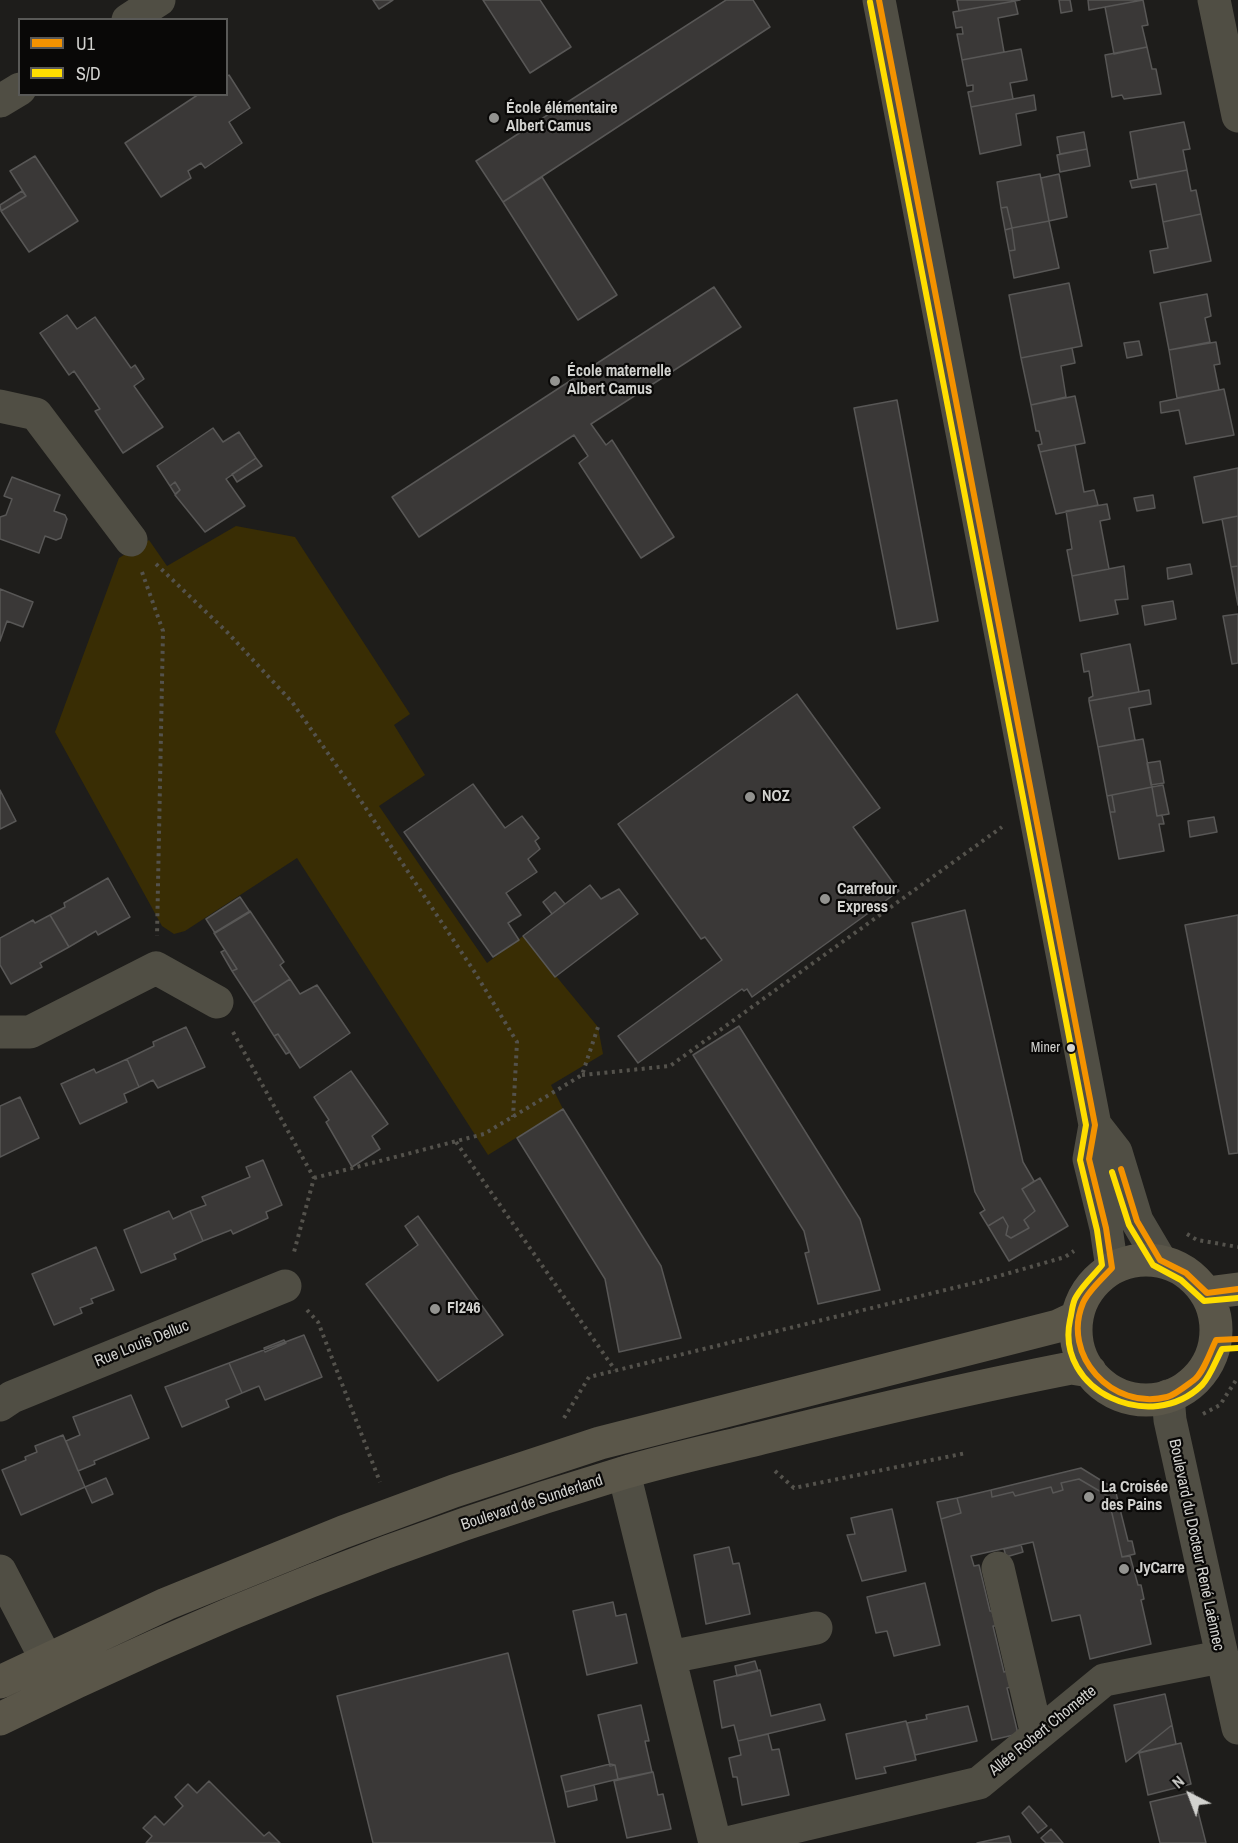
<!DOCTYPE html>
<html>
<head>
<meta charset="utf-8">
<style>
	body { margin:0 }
	#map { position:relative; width:1238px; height:1843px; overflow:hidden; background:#1e1d1b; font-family:"Archivo Narrow",sans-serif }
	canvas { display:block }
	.legend { position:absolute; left:18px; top:18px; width:210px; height:78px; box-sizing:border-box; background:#090807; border:2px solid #595957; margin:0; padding:8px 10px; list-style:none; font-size:18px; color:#d2d2cf }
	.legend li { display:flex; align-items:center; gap:12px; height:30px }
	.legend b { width:30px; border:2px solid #595957 }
	.north { position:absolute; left:1160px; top:1765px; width:60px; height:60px; -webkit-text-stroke:4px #090807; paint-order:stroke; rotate:318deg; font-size:16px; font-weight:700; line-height:24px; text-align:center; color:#d2d2cf }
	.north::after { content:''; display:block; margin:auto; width:21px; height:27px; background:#d2d2cf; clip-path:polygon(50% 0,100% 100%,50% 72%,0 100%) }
</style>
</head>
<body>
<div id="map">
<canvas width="1238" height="1843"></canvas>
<ul class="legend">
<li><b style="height:8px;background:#f39200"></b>U1</li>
<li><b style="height:8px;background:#fd0"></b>S/D</li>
</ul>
<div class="north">N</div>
</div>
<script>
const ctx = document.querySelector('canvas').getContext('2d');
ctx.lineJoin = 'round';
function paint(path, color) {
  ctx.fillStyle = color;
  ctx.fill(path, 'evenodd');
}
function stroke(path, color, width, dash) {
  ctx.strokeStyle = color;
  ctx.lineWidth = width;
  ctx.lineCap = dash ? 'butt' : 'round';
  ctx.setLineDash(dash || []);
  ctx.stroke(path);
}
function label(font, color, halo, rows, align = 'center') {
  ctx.font = font + ' "Archivo Narrow",sans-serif';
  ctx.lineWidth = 4.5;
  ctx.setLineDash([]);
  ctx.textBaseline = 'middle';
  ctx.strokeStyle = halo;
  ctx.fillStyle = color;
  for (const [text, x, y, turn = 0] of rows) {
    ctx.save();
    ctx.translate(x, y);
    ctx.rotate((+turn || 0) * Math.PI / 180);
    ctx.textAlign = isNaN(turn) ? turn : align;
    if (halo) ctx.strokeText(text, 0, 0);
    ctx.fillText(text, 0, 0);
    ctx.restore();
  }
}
const green = new Path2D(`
	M236,526L295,537L410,714L394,725L425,775L379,806L487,963L523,936L598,1027L603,1054L551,1085L563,1109L488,1155L297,858L185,931L174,934L162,926L55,732L119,558L149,540L167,566Z`);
const building = new Path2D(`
	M373,0H393L379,9Z
	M483,0H540L571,47L530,73Z
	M726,0H753L770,27L503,202L476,161Z
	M957,0H1020L959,11Z
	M1059,0H1070L1072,11L1061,13Z
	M1088,0H1143L1089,10Z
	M1143,0L1148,25L1142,26L1147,47L1114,54L1105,7Z
	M1015,1L1018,14L998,18L1004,52L962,60L957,34H963L962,27L956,28L953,12Z
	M1147,47L1152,69H1156L1161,94L1124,99L1122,95L1112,97L1105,55Z
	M1021,49L1027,80L1010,83L1013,99L971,107L968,92L973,91V85L967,86L962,60Z
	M229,75L250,108L229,122L242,143L205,168L201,163L188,171L191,178L161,197L125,143L199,94H226V77Z
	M1034,95L1036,110L1016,114L1021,145L980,154L971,107Z
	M1184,122L1190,149L1183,150L1187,170L1138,179L1130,132Z
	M1084,132L1087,149L1060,154L1057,137Z
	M1087,149L1090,166L1060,172L1057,155Z
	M35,156L78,221L29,252L1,211L26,196L10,171Z
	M1187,170L1191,191L1196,190L1201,214L1163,222L1156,184L1132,188L1130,181Z
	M1040,174L1049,221L1012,228L1007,207L1001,208L997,182Z
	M1059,174L1067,217L1049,221L1041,178Z
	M542,177L617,295L578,320L503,202Z
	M22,191L26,196L1,211L0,205Z
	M1007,207L1012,228L1005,230L1001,208Z
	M1201,214L1211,261L1154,273L1150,251L1168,248L1163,222Z
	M1049,221L1059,268L1014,278L1009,251L1015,250L1012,228Z
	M1012,228L1015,250L1009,251L1005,230Z
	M1069,283L1082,346L1021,358L1009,295Z
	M714,287L741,327L591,424L606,445L612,440L674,537L641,558L579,463L588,456L574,435L419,537L392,497Z
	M1207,294L1211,316L1205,318L1210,342L1169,350L1160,303Z
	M67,315L77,329L95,317L131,368L135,365L144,379L134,386L163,427L123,453L95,411L100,409L74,371L69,375L40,333Z
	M1139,341L1142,355L1127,358L1124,343Z
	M1216,342L1220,364L1214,365L1219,390L1177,398L1169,350Z
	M1072,348L1075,363L1061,366L1066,397L1031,405L1021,358Z
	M1224,389L1234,435L1186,444L1179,410L1161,413L1160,402Z
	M1075,396L1085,443L1040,452L1038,445L1042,444L1039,431H1036L1031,405Z
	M897,400L938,621L897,629L854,408Z
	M213,428L223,442L239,432L256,458L226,479L245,506L205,532L175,495L180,490L175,482L170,486L157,466Z
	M1075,445L1084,492L1094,490L1098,505L1056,514L1040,452Z
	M256,458L262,466L237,482L232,474Z
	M1238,468V516L1203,523L1194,477Z
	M12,477L60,495L54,511L65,515L67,519L61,538L56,540L45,536L39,553L0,539V517L6,515L12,499L4,496Z
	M175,482L180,490L175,494L170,486Z
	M1153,495L1155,508L1137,511L1134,498Z
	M1107,504L1110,519L1100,521L1109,569L1072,576L1067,550L1072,549L1066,511Z
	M1238,516V566L1231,567L1222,519Z
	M1190,564L1192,574L1168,579L1167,568Z
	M1124,566L1128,599L1115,600L1118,614L1080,621L1072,576Z
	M1238,566V605L1231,567Z
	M0,589L33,602L23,627L7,621L0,641Z
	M1173,601L1176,619L1145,625L1142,606Z
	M1238,614V663L1232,664L1223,616Z
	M1130,644L1139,692L1089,701V698L1093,696L1089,671L1084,672L1081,654Z
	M1149,690L1151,704L1129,708L1135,740L1098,747L1089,701Z
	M797,694L880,808L853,827L899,891L752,997L747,989L744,991L742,989L638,1063L618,1036L722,960L705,937L701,939L618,824Z
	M1143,739L1152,787L1107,796L1098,747Z
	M1160,761L1164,783L1151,785L1147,763Z
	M473,784L505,828L522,816L539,838L535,841L540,849L528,859L537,872L506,893L521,915L508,923L519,940L493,957L404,832Z
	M1163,785L1169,814L1157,816L1152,787Z
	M1152,787L1157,816L1162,815L1164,824H1159L1164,851L1119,859L1110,812H1115L1112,795Z
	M0,790L16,821L0,829Z
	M1112,795L1115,812H1110L1107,796Z
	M1214,817L1217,832L1190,837L1188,821Z
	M108,878L130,917L98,935L96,931L69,947L50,915L65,907L64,903Z
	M590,885L601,899L619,889L638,914L555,977L523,936Z
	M555,892L565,904L552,914L543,902Z
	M240,897L250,912L215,933L206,919Z
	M965,910L1023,1162L1034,1181L1022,1189L1035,1211L1024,1220L1029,1228L1011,1238L1006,1235L1008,1226L1003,1217L988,1226L980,1213L985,1210L975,1192L912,923Z
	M250,911L284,962L280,965L290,979L253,1003L232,971L237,969L214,933Z
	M50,915L69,947L40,963L42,967L11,984L0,965V938L33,920L35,923Z
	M1238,915V1153L1229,1154L1185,925Z
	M225,950L237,969L232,971L221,952Z
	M290,979L300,994L317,985L350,1033L300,1068L278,1034L274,1036L253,1003Z
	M739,1026L860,1219L880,1290L818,1304L805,1253L809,1252L804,1231L693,1055Z
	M186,1027L205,1067L158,1088L153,1080L139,1087L127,1059L154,1046L153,1042Z
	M278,1034L290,1052L286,1054L274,1036Z
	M127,1059L139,1087L124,1094L127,1102L80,1124L61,1084L94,1069L96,1073Z
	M351,1071L388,1124L372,1136L380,1149L352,1167L326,1122L329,1120L314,1097Z
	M20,1097L39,1138L0,1157V1106Z
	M563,1109L661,1266L681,1338L619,1352L605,1279L517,1138Z
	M263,1160L282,1205L266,1212L268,1218L233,1234L231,1230L203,1241L190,1211L206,1205L202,1197L250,1177L246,1167Z
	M1040,1178L1068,1226L1009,1261L988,1226L1003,1217L1008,1226L1006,1235L1011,1238L1029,1228L1024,1220L1035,1211L1022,1189Z
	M169,1211L173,1219L190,1211L203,1241L174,1254L176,1259L141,1273L124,1230Z
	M418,1216L503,1335L438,1381L366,1284L418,1245L405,1226Z
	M96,1247L114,1290L91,1299L93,1303L80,1308L82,1313L54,1325L32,1274Z
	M304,1335L322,1377L265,1400L259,1386L242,1393L229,1363Z
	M284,1340L286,1343L265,1352L264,1348Z
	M229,1363L242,1393L226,1400L229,1407L182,1427L165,1387Z
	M131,1395L149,1438L94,1461L95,1464L78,1471L66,1441L80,1435L73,1417Z
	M63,1435L85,1487L21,1515L2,1470L26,1460L25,1457L37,1452L35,1446Z
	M1081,1468L1115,1489L1128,1541H1132L1135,1554L1122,1557L1108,1496L1079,1479L1061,1483L1063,1490L1053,1493L1051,1487L1015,1496L1013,1492L992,1497L991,1490Z
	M106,1478L113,1494L92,1503L85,1487Z
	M1079,1479L1108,1496L1122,1557L1130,1556L1138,1585H1141L1144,1599L1141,1600L1151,1644L1090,1659L1080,1615L1052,1621L1033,1542L971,1556L974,1566L979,1565L990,1611H992L996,1626H993L1004,1672L1007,1671L1011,1687L1007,1688L1018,1734L992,1740L941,1519L961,1513L957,1498L991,1490L992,1497L1013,1492L1015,1496L1051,1487L1053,1493L1063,1490L1061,1483Z
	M957,1498L961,1513L941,1519L937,1502Z
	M892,1509L906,1571L862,1581L847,1535L855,1534L851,1518Z
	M1021,1545L1023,1552L1006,1557L1004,1549Z
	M729,1547L733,1564L739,1563L750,1614L706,1624L694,1555Z
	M925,1583L940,1645L894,1656L887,1631L876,1633L867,1597Z
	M613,1602L616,1616L626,1614L637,1663L587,1675L573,1611Z
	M508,1653L555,1843H373L337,1696Z
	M755,1661L758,1671L737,1676L735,1666Z
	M760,1670L771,1716L820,1704L825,1720L738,1741L734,1725L722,1728L714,1681Z
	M1165,1694L1172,1725L1126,1762L1114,1705Z
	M641,1705L649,1741H645L652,1772L618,1779L615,1765L610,1766L598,1715Z
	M968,1706L977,1741L915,1755L907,1723L927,1719L926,1715Z
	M906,1721L916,1760L884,1767L886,1773L856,1779L846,1734Z
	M1172,1725L1176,1744L1137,1753Z
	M768,1734L772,1750L779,1749L789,1795L742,1805L737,1777H733L729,1758L741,1755L738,1741Z
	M1181,1743L1191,1784L1148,1795L1139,1753Z
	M610,1764L615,1765L618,1779L565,1792L561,1776Z
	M653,1772L658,1795L663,1794L671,1829L627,1838L614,1781Z
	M209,1781L264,1836L269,1832L280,1843H146L152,1836L143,1828L155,1816L164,1825L183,1806L175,1797L188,1784L197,1793Z
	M594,1785L597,1800L568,1807L565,1792Z
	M1193,1792L1206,1843H1160L1150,1802Z
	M1029,1806L1047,1826L1038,1833L1022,1813Z
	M1051,1829L1063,1843H1046L1041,1838Z
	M1009,1836L1011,1843H977Z`);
const path = new Path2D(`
	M156,564L228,633L292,702L355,792L474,971L517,1042L513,1117
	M142,572L163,631L157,936
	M233,1032L314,1178L294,1252
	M582,1075L670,1066L1002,827
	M456,1142L615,1370
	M314,1178L484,1134L582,1075L598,1027
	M1187,1234L1197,1240L1238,1247
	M307,1310L318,1322L380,1482
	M1203,1414L1220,1405L1238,1377
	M564,1418L589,1377L978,1282L1065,1257L1074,1251
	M775,1471L794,1488L966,1453`);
const minor = new Path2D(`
	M879,0L1095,1125L1089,1159L1106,1228L1112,1268
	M1214,0L1238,116
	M128,20L159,0
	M0,101L20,89
	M0,406L36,414L131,540
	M0,1032H30L156,968L217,1002
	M1095,1125L1116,1152L1137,1221L1160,1260
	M1168,1396L1170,1420L1238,1728
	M0,1405L12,1397L285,1286
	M624,1473L715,1843
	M998,1568L1037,1735
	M0,1571L46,1659
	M670,1657L816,1628
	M727,1843L979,1783L1104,1680L1220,1657`);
const major = new Path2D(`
	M1076 1330a70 70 0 1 1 140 0a70 70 0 1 1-140 0Z
	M1207,1293L1238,1289
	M0,1682L166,1604L343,1532L454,1491L600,1443L1058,1326L1077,1317
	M0,1719C200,1620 409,1537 623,1473C670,1459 718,1449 766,1437C867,1412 968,1388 1071,1368L1090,1371`);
const bus1 = new Path2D(`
	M879,0L1095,1125L1089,1159L1106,1228L1112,1268C1103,1278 1088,1291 1083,1303C1061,1355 1112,1411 1167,1397C1175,1395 1187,1385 1194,1380C1204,1372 1210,1352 1216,1340L1238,1339
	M1121,1169L1137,1221L1160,1260L1186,1273L1207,1293L1238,1289`);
const bus2 = new Path2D(`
	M870,2L1086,1125L1080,1160L1097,1230L1102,1265C1094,1275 1082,1286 1076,1297C1072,1303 1072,1313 1070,1320C1055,1391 1151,1435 1202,1385C1210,1377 1216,1360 1222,1349L1238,1348
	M1112,1172L1129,1225L1153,1265L1181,1280L1204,1301L1238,1298`);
const markers = [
	[494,118,6,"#939390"],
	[555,381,6,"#939390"],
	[750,797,6,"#939390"],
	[825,899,6,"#939390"],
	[1071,1048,5,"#d2d2cf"],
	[435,1309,6,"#939390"],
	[1089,1497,6,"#939390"],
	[1124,1569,6,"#939390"]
];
const busNames = [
	["Miner",1060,1048]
];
const poiNames = [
	["École élémentaire",506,109],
	["Albert Camus",506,127],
	["École maternelle",567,372],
	["Albert Camus",567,390],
	["NOZ",762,797],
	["Carrefour",837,890],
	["Express",837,908],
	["Fl246",447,1309],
	["La Croisée",1101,1488],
	["des Pains",1101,1506],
	["JyCarre",1136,1569]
];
const streetNames = [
	["Rue Louis Delluc",142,1344,-22],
	["Boulevard de Sunderland",532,1503,-18],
	["Boulevard du Docteur René Laënnec",1196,1545,78],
	["Allée Robert Chomette",1043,1731,-39]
];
paint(green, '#392d04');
paint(building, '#3a3837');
stroke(building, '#585756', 1.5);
stroke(path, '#54524c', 4, [3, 4.5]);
stroke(minor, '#504e44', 33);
stroke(major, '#5a5649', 33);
stroke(bus1, '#f39200', 6);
stroke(bus2, '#fd0', 6);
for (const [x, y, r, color] of markers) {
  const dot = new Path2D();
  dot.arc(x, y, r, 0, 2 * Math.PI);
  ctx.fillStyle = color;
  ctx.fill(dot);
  stroke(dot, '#090807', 2);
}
label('14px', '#d2d2cf', '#090807', busNames, 'right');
label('bold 16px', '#d2d2cf', '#090807', poiNames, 'left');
label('16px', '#d2d2cf', '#090807', streetNames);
</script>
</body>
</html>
